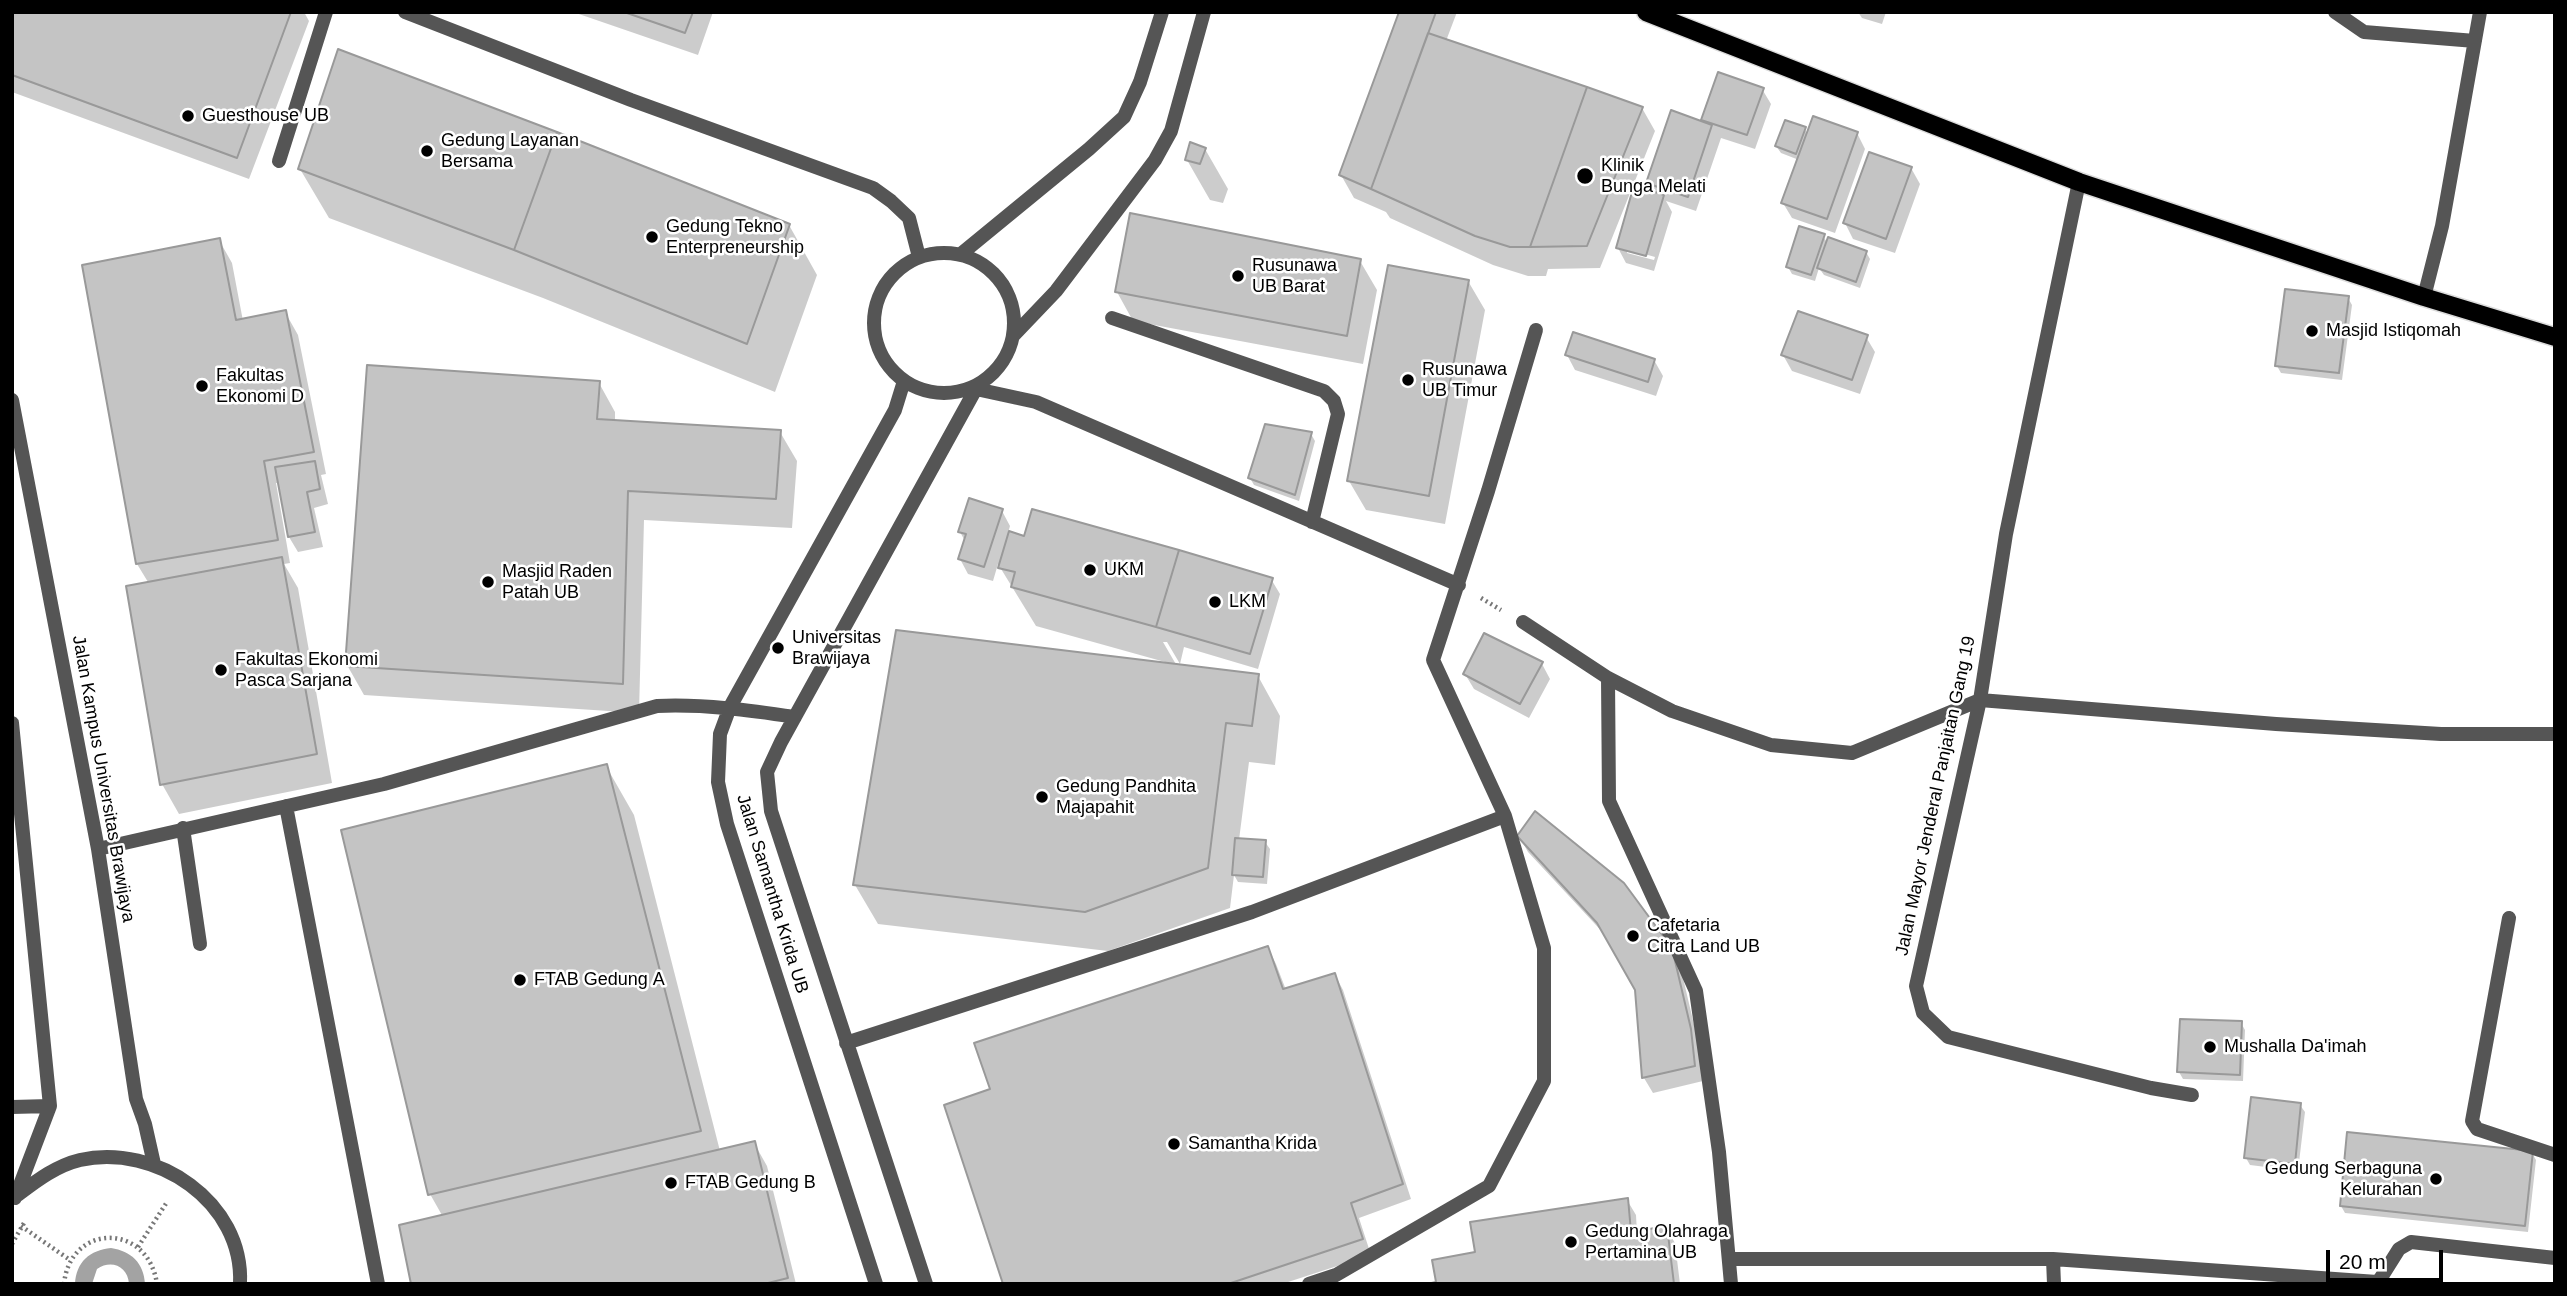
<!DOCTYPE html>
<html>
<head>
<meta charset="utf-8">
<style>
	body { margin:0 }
	#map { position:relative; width:2567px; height:1296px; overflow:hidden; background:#fff; font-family:Helvetica,sans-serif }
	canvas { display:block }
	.frame { position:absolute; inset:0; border:14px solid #000; pointer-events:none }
	.scale { position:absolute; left:2326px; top:1250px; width:117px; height:32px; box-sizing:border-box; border:4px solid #000; border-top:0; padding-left:9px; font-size:21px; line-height:24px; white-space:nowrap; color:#000; -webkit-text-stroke:5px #fff; paint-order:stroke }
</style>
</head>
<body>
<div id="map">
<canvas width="2567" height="1296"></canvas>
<div class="frame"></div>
<div class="scale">20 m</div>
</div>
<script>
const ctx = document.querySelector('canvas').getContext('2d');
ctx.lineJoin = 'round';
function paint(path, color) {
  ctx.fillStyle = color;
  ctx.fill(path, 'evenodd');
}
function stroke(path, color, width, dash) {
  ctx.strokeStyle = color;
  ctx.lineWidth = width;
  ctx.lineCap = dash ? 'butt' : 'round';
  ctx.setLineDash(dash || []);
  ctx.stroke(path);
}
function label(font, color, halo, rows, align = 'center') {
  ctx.font = font + ' Helvetica,sans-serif';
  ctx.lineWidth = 5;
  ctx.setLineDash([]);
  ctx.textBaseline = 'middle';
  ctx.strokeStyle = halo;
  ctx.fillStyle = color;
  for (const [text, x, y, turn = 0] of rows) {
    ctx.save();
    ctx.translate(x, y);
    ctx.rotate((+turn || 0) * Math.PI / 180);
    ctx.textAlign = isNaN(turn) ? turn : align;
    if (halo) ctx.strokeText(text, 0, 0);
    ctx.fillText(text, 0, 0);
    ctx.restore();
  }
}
const water = new Path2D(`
	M111,1248C131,1251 144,1263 145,1284H129C128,1266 111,1259 97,1269L92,1284H75C76,1262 90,1250 111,1248Z`);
const shadow = new Path2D(`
	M12,12H304L309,21L249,179L12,92Z
	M573,12H713L698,55Z
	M1401,12H1457L1446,41L1642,108L1655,131L1600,268L1548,269L1546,276H1528L1493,265L1390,218L1386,212L1354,198L1341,175Z
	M1858,12H1886L1882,24L1862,18Z
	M1719,75L1762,89L1771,104L1755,149L1721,138L1696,211L1666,201L1672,212L1654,271L1626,263L1618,248L1654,193L1648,183L1702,123ZM1627,249L1655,257L1654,260L1627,253Z
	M1804,129L1808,134L1857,133L1865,149L1835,233L1792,218L1783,203L1799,160L1781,153L1776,146Z
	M1205,149L1228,189L1223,203L1210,200L1187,160Z
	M1911,168L1920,184L1895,253L1853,239L1845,223Z
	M300,169L789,225L817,275L775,392L543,298L329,218Z
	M1823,236L1828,244L1866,252L1870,259L1860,288L1824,275L1819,268L1815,281L1792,274L1788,267Z
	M219,240L232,263L243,321L285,312L298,335L326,474L321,475L328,504L314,508L323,547L298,552L289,537L280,483H276L290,563L284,564L298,588L332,783L179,814L162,784L148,582L137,564Z
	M1360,261L1377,290L1363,364L1133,321L1117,292Z
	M1468,281L1485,310L1445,524L1366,510L1349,481Z
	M2348,298L2352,305L2342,380L2281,373L2277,366Z
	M1866,337L1875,352L1860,394L1792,371L1783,355Z
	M1567,355L1654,360L1663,376L1656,396L1575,370Z
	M599,383L615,412V421L780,432L797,461L792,528L644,520L639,713L364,695L347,665Z
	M1311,434L1315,441L1299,501L1254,485L1250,478Z
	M1002,511L1010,526L1008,533L1025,538L1271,579L1280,594L1258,669L1184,647L1180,664L1167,642H1163L1181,673L1258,676L1280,716L1275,765L1249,762L1239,840L1265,842L1270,849L1267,884L1238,882L1234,875L1230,908L1108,951L878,924L855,885L1165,665V662L1036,626L998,564L993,581L968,574L960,559L965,541L960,532Z
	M1542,664L1550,679L1529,718L1474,689L1465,674Z
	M606,766L634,815L720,1151L754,1143L767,1166L796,1284H413L443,1217L430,1194Z
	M1519,836L1680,965L1699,1046L1703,1081L1653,1093L1644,1078L1637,990L1608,938L1528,852Z
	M1268,948L1276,964L1286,990L1335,975L1343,990L1411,1199L1359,1218L1371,1255L1282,1284H1004L992,1090Z
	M2241,1023L2245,1030L2243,1081L2183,1079L2179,1072Z
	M2300,1105L2305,1112L2298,1171L2250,1165L2246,1158Z
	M2532,1153L2536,1160L2528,1232L2345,1213L2341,1206Z
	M1627,1200L1636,1215L1637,1233L1666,1228L1675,1243L1680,1284H1438L1477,1254Z`);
const building = new Path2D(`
	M12,12H291L237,158L12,75Z
	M624,12H693L685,33Z
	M1399,12H1436L1371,189L1339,175Z
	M1428,33L1587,87L1530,247H1510L1475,236L1371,189Z
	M338,49L557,132L514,250L298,169Z
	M1718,72L1764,88L1747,135L1701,120Z
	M1587,87L1643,107L1587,246L1530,247Z
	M1671,110L1712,125L1688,197L1646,183Z
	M1813,116L1858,132L1827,219L1781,203Z
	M1785,120L1806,127L1796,154L1775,146Z
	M557,132L790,224L747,344L514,250Z
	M1190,142L1206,148L1200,164L1185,160Z
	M1869,152L1912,167L1886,239L1843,223Z
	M1634,185L1664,195L1646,256L1616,248Z
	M1130,213L1361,259L1347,336L1115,292Z
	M1799,226L1825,234L1811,275L1786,267Z
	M1828,237L1867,251L1856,282L1817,268Z
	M220,238L236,320L286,310L314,452L264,461L278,540L136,564L82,265Z
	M1388,265L1469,280L1429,496L1347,481Z
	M2285,289L2349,296L2339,373L2275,366Z
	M1798,311L1868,335L1852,380L1781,355Z
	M1573,332L1655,359L1648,382L1565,355Z
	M367,365L600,381L597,419L781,430L776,499L628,491L623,684L345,666Z
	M1265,424L1312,432L1295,495L1248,478Z
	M315,461L320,489L307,492L315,532L288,537L275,467Z
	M969,498L1003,509L984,567L958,559L966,534L958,532Z
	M1032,509L1179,550L1156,627L1011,587L1015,572L998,568L1009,531L1024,536Z
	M1179,550L1273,578L1250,654L1156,627Z
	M282,557L317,754L160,785L126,586Z
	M896,630L1259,674L1252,726L1226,723L1208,868L1085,912L853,885Z
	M1484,633L1543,662L1520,704L1463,674Z
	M607,764L701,1131L428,1195L341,830Z
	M1535,811L1624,883L1672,948L1691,1029L1695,1066L1642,1078L1635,990L1597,923L1517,836Z
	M1235,838L1266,840L1263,877L1232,875Z
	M1268,946L1283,989L1335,973L1403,1184L1351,1203L1363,1239L1228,1284H1003L944,1105L990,1089L974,1043Z
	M2180,1019L2242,1021L2240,1075L2177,1072Z
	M2251,1097L2301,1103L2295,1164L2244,1158Z
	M2347,1132L2533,1151L2525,1226L2340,1206Z
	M755,1141L788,1278L764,1284H411L399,1225Z
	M1628,1198L1631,1232L1667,1226L1674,1284H1427L1436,1282L1432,1260L1475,1252L1470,1222Z`);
const path = new Path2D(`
	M1481,598L1501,610
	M21,1226L70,1260
	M12,1244L24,1223
	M138,1247L167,1202
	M64,1284C70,1223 148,1222 157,1284`);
const lane = new Path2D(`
	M405,12L631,100L873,188L891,201L909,218L919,257
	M279,161L326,12
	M874 323a70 70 0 1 1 140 0a70 70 0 1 1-140 0Z
	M961,254L1089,149L1124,117L1140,82L1162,12
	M1112,318L1324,391L1334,401L1338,414L1312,522
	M1014,335L1056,291L1155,160L1171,131L1204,12
	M976,389L1036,402L1459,585
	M12,400L98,849L136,1099L145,1124L154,1164
	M12,723L50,1106L15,1198
	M286,806L378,1284
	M183,828L200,944
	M98,849L384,784L657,706C704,704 749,710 795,717
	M846,1043L1252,912L1505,816
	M12,1107L50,1106
	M15,1197C35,1182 55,1166 80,1160C156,1143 244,1202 240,1284
	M876,1284L727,824L718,782L720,734L730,707L895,410L904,381
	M926,1284L771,811L767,772L781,742L978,385
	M1309,1284L1336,1275L1489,1186L1544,1081V948L1505,816L1433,660L1488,491L1536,330`);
const street = new Path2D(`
	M2335,12L2364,32L2475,41
	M2079,182L2006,534L1980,700L1916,986L1923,1013L1948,1037L2151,1088L2192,1095
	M2424,297L2442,226L2480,12
	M1523,622L1608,678L1672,711L1771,745L1852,753L1980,700L2276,724L2441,734H2555
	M1608,678L1609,801L1696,991L1719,1152L1731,1284
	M2509,918L2472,1121L2477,1129L2555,1155
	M1730,1259H2053L2377,1282
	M2053,1259L2054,1284
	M2377,1284L2399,1249L2411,1242L2555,1258`);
const primary = new Path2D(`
	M1646,12L2079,182L2424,297L2555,337`);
const markers = [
	[188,116,7,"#000"],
	[427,151,7,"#000"],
	[1585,176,9,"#000"],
	[652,237,7,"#000"],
	[1238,276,7,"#000"],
	[2312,331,7,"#000"],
	[1408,380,7,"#000"],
	[202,386,7,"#000"],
	[1090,570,7,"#000"],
	[488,582,7,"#000"],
	[1215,602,7,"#000"],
	[778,648,7,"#000"],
	[221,670,7,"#000"],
	[1042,797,7,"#000"],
	[1633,936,7,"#000"],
	[520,980,7,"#000"],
	[2210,1047,7,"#000"],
	[1174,1144,7,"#000"],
	[2436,1179,7,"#000"],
	[671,1183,7,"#000"],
	[1571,1242,7,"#000"]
];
const poiNames = [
	["Guesthouse UB",202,116],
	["Gedung Layanan",441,141],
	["Bersama",441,162],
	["Klinik",1601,166],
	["Bunga Melati",1601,187],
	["Gedung Tekno",666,227],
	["Enterpreneurship",666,248],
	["Rusunawa",1252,266],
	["UB Barat",1252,287],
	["Masjid Istiqomah",2326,331],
	["Rusunawa",1422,370],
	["UB Timur",1422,391],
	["Fakultas",216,376],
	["Ekonomi D",216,397],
	["UKM",1104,570],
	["Masjid Raden",502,572],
	["Patah UB",502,593],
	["LKM",1229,602],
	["Universitas",792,638],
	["Brawijaya",792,659],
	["Fakultas Ekonomi",235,660],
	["Pasca Sarjana",235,681],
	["Gedung Pandhita",1056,787],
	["Majapahit",1056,808],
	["Cafetaria",1647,926],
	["Citra Land UB",1647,947],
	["FTAB Gedung A",534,980],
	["Mushalla Da'imah",2224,1047],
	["Samantha Krida",1188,1144],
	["Gedung Serbaguna",2422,1169,"right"],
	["Kelurahan",2422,1190,"right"],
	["FTAB Gedung B",685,1183],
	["Gedung Olahraga",1585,1232],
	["Pertamina UB",1585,1253]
];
const streetNames = [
	["Jalan Kampus Universitas Brawijaya",103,779,80],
	["Jalan Mayor Jenderal Panjaitan Gang 19",1936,796,-78],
	["Jalan Samantha Krida UB",772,894,73]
];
paint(water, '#a3a3a3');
paint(shadow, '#0003');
paint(building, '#c4c4c4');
stroke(building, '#999', 2);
stroke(primary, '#dbdbdb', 21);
stroke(path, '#777', 4.5, [2, 3.5]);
stroke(lane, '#555', 14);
stroke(street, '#555', 14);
stroke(primary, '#000', 18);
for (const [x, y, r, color] of markers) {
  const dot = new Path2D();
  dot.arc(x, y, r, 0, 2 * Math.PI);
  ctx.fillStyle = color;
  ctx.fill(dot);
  stroke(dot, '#fff', 2.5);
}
label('18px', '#000', '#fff', poiNames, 'left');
label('18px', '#000', '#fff', streetNames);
</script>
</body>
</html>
